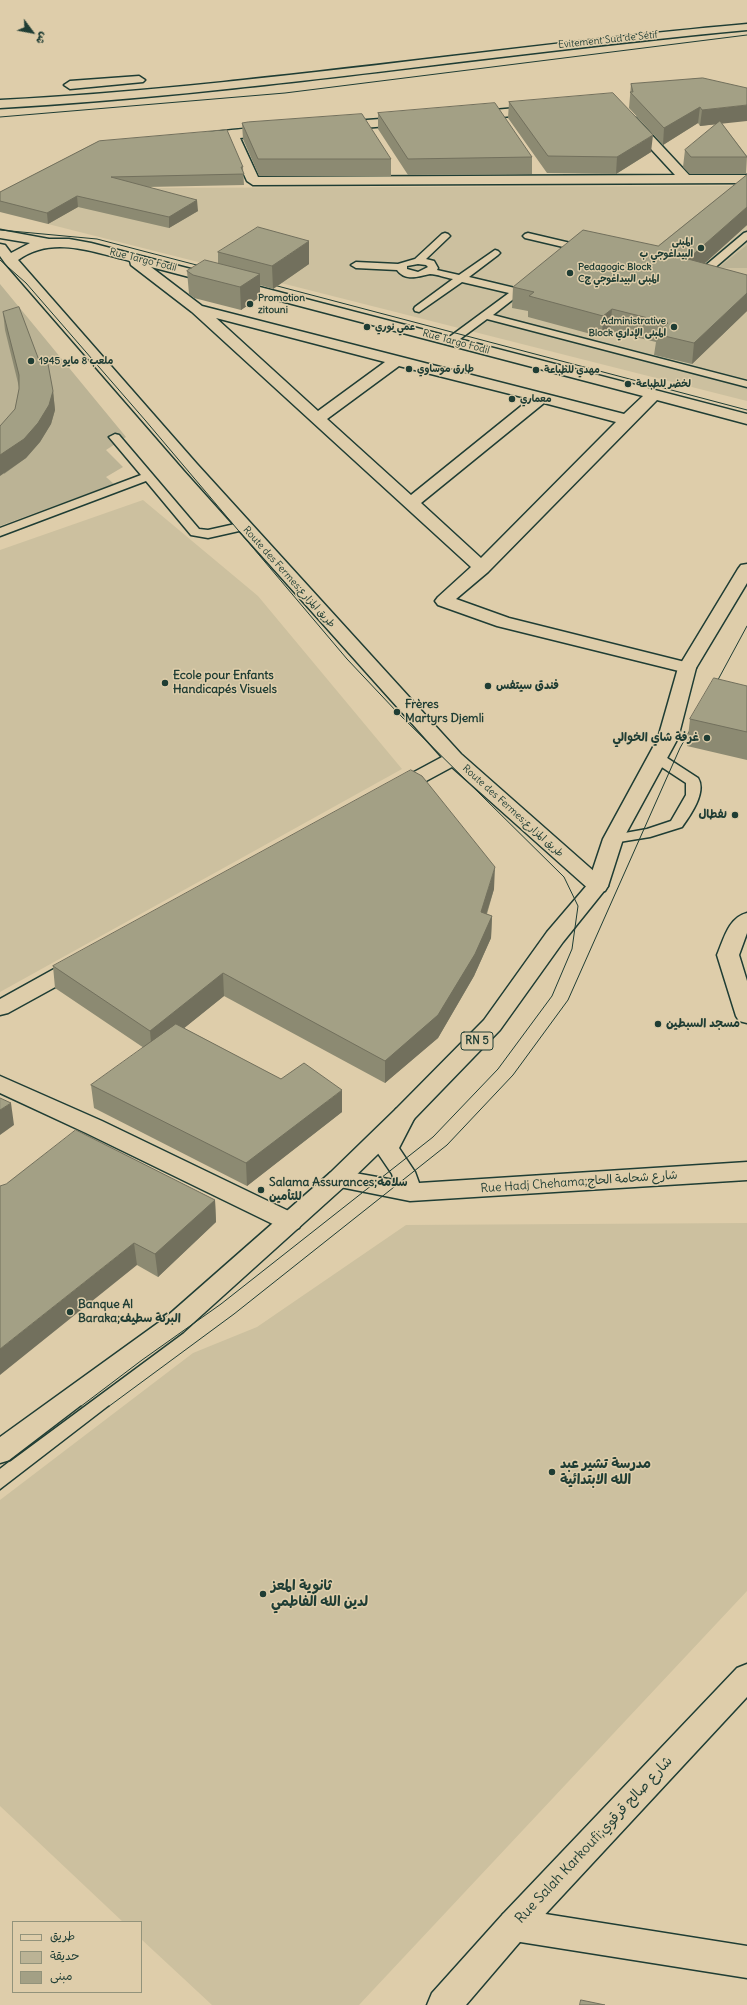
<!DOCTYPE html>
<html>
<head>
<meta charset="utf-8">
<style>
	body { margin:0 }
	#map { position:relative; width:747px; height:2005px; overflow:hidden; background:#decdaa; font-family:Delius,"Playpen Sans Arabic",sans-serif }
	canvas { display:block }
	.legend { position:absolute; left:12px; top:1921px; width:130px; height:72px; box-sizing:border-box; background:#decdaa; border:1px solid #92937b; margin:0; padding:5px 7px; list-style:none; font-size:12px; color:#1f3d34 }
	.legend li { display:flex; align-items:center; gap:8px; height:20px }
	.legend b { width:20px; border:1px solid #92937b }
	.north { position:absolute; left:12px; top:12px; width:40px; height:40px; -webkit-text-stroke:3px #decdaa; paint-order:stroke; rotate:122deg; font-size:11px; font-weight:700; line-height:16px; text-align:center; color:#1f3d34 }
	.north::after { content:''; display:block; margin:auto; width:14px; height:18px; background:#1f3d34; clip-path:polygon(50% 0,100% 100%,50% 72%,0 100%) }
</style>
</head>
<body>
<div id="map">
<canvas width="747" height="2005"></canvas>
<ul class="legend">
<li><b style="height:5px;background:#decdaa"></b>طريق</li>
<li><b style="height:11px;background:#bbb395"></b>حديقة</li>
<li><b style="height:11px;background:#a3a085"></b>مبنى</li>
</ul>
<div class="north">ش</div>
</div>
<script>
const ctx = document.querySelector('canvas').getContext('2d');
ctx.lineJoin = 'round';
function paint(path, color) {
  ctx.fillStyle = color;
  ctx.fill(path, 'evenodd');
}
function stroke(path, color, width, dash) {
  ctx.strokeStyle = color;
  ctx.lineWidth = width;
  ctx.lineCap = dash ? 'butt' : 'round';
  ctx.setLineDash(dash || []);
  ctx.stroke(path);
}
function label(font, color, halo, rows, align = 'center') {
  ctx.font = font + ' Delius,"Playpen Sans Arabic",sans-serif';
  ctx.lineWidth = 3;
  ctx.setLineDash([]);
  ctx.textBaseline = 'middle';
  ctx.strokeStyle = halo;
  ctx.fillStyle = color;
  for (const [text, x, y, turn = 0] of rows) {
    ctx.save();
    ctx.translate(x, y);
    ctx.rotate((+turn || 0) * Math.PI / 180);
    ctx.textAlign = isNaN(turn) ? turn : align;
    if (halo) ctx.strokeText(text, 0, 0);
    ctx.fillText(text, 0, 0);
    ctx.restore();
  }
}
const built = new Path2D(`
	M747,186V401L48,224L112,188Z
	M143,500L258,596L402,769L0,992V550Z
	M747,1223V1591L359,2005H212L141,1939V1922H123L0,1806V1500L193,1353L257,1327L406,1225Z`);
const green = new Path2D(`
	M747,245V268H718Z
	M0,284L126,437L106,450L123,467L106,477L114,484L0,526Z`);
const lane = new Path2D(`
	M747,232V240L704,277V281L693,280L692,278L693,276L744,233Z
	M445,233L448,234L450,236L448,238L426,259L434,261L438,268L437,270L459,275L495,250L498,251L500,253L498,255L469,277L515,288L529,280L534,283L493,315L747,381V387L487,319L456,342H448L447,340L448,338L509,293L462,282L419,312L415,311L414,309L415,307L453,279C446,278 437,274 430,274C419,276 406,282 397,270L356,268L351,265L356,262L398,264L415,259L442,234ZM418,264L426,265L428,267L418,272L407,269V266Z
	M528,233L579,245L581,247L576,250L525,238L523,236L525,234Z
	M115,434L119,435L199,529L208,530L244,522L248,523L250,526L248,529L208,538L191,535L146,481L0,536V528L141,475L109,437Z
	M656,753L661,754L698,778C707,792 690,816 682,827L650,837L613,843L608,842L606,839L608,836L647,829L671,821L686,795V783L651,760L649,757L651,754Z`);
const street = new Path2D(`
	M538,106L542,107L544,110L542,113L472,120L466,116L472,112Z
	M408,117L414,121L412,124L339,130L333,126L339,122Z
	M632,117L636,118L689,175H747V183L253,185L247,181L228,139L199,142L193,138C197,132 267,126 276,128L278,131L276,134L240,138L258,177L675,175L628,124L626,121Z
	M0,230L49,239H69L91,243L747,414V424L657,400L488,572L456,599L509,618L693,664L696,668L693,672L687,673L497,626L438,605L435,601L438,597L471,567L192,312L131,265L130,261C93,252 52,235 18,260L197,464L461,754L605,881L608,886L605,891L598,892L591,891L452,767L402,794L395,796L388,794L385,790L388,786L442,757L185,470L5,263L0,256V244L5,245L11,253L30,243L0,238ZM151,267L643,396L624,414L202,306ZM216,318L385,362L318,411ZM399,366L530,399L411,495L327,419ZM544,403L616,422L481,558L421,503Z
	M747,913V933L739,955L747,981V1023L739,1021L736,1016L717,955C724,939 728,918 747,913Z
	M80,957L88,959L91,964L88,969L8,1013L0,1015V999L72,959Z
	M0,1076L102,1121L299,1216L302,1222L299,1228L290,1231L281,1228L86,1133L0,1093Z
	M514,1909L747,1946V1978L514,1941L503,1936L498,1925L503,1914Z`);
const secondary = new Path2D(`
	M404,1107L412,1109L416,1115L399,1148L415,1172L419,1183L747,1162V1180L410,1201L330,1185L326,1179L330,1173L338,1170L394,1180L392,1174L375,1149L396,1109Z
	M747,1664V1697L525,1936L466,2005H427L432,1993L503,1914L737,1668Z`);
const primary = new Path2D(`
	M747,564V583L696,668L678,738L623,839L608,886L563,942L500,1030L412,1121L346,1185L183,1332L10,1460L0,1463V1437L165,1318L330,1173L396,1109L484,1020L547,932L588,884L603,839L658,738L678,668L738,569L741,565Z`);
const highway = new Path2D(`
	M747,24V30C498,53 250,94 0,108V100C250,87 498,46 747,24Z
	M139,76L145,80L143,82L70,89L64,85L70,81Z`);
const tramFar1 = new Path2D(`
	M0,117L285,93L747,35
	M0,230L97,239L208,268
	M0,260L26,283L145,420L347,659L397,712L564,877L578,906L572,949L552,996L498,1069L433,1137L221,1304L142,1360L80,1407
	M266,283L747,410
	M713,689L747,626
	M108,1407L234,1314L447,1145L513,1075L568,1000L680,748L694,723`);
const tram = new Path2D(`
	M0,1468L81,1406
	M0,1490L109,1406`);
const wall = new Path2D(`
	M703,78L722,124L747,156L746,174H690L683,167L685,150L716,124L700,126L698,123L663,145L629,108L631,84Z
	M509,102L651,152L616,174L547,173L508,118Z
	M378,113L532,157V174L408,175L378,129Z
	M242,123L391,159V176H259L243,139Z
	M99,141L243,167L244,185L147,187L198,211L169,228L78,207L48,224L0,212V192Z
	M747,175V225L704,264L747,275V311L692,364L654,355L656,342L610,331L602,337L528,317V311L512,308L513,287L658,246Z
	M218,252L309,264L273,289L260,285V297L241,310L194,298L189,294L187,271L218,264Z
	M3,312L40,363L53,391L55,410L51,424L40,442L26,458L4,474L15,409L19,389V387L5,330Z
	M747,686V760L687,746L690,719Z
	M494,889L487,914L492,916L491,938L474,976L438,1038L385,1083L224,996L184,1028L342,1112L247,1186L94,1108L91,1085L144,1048L55,988L53,966Z
	M0,1186L215,1200L216,1222L158,1277L137,1265Z`);
const shadedWall = new Path2D(`
	M747,105V121L700,126L702,110Z
	M700,107L698,123L663,145L664,128Z
	M653,135L651,152L616,174L617,157Z
	M77,196L78,207L48,224L47,213Z
	M197,200L198,211L169,228V217Z
	M747,207V225L686,280L688,259Z
	M309,241V264L273,289L272,266Z
	M260,274V297L241,310L240,287Z
	M747,293V311L692,364L694,343Z
	M612,309L610,331L602,337L603,316Z
	M53,391L55,410L51,424L40,442L26,458L0,476V455Z
	M495,867L494,889L480,934L481,912Z
	M492,916L491,938L474,976L438,1038L385,1083V1061Z
	M223,973L224,996L152,1054L150,1031Z
	M342,1090V1112L247,1186L246,1163Z
	M11,1103L14,1125L0,1135V1110Z
	M215,1200L216,1222L158,1277L155,1254Z
	M134,1243L137,1265L0,1375V1349Z`);
const building = new Path2D(`
	M703,78L747,88V105L702,110L700,107L664,128L630,92H633L631,84Z
	M613,93L653,135L617,157L548,156L509,102Z
	M495,103L532,157L408,159L378,113Z
	M362,114L391,159H258L242,123L248,122Z
	M720,121L747,157H691L685,150Z
	M227,130L243,167H241L244,174L111,177L197,200L169,217L77,196L47,213L0,201V192L99,141Z
	M747,175V207L688,259L747,275V293L694,343L656,334L668,323L612,309L603,316L529,296L534,292L513,287L583,230L658,246Z
	M258,227L309,241L272,266L218,252Z
	M205,260L260,274L240,287L193,275L187,271Z
	M19,307L40,363L48,364L53,391L49,405L38,423L24,439L0,455V426L15,409L19,389V375L3,312Z
	M714,678L747,686V732L690,719Z
	M411,770L422,776L495,867L481,912L492,916L475,954L438,1015L385,1061L223,973L150,1031L53,966Z
	M176,1024L281,1079L304,1063L342,1090L246,1163L91,1085Z
	M0,1098L11,1103L0,1110Z
	M76,1130L215,1200L155,1254L134,1243L0,1349V1186L6,1184Z
	M581,2000L605,2005H580Z`);
const markers = [
	[701,248,4,"#1f3d34"],
	[570,273,4,"#1f3d34"],
	[250,304,4,"#1f3d34"],
	[367,327,4,"#1f3d34"],
	[674,327,4,"#1f3d34"],
	[31,361,4,"#1f3d34"],
	[409,369,4,"#1f3d34"],
	[536,370,4,"#1f3d34"],
	[628,384,4,"#1f3d34"],
	[512,399,4,"#1f3d34"],
	[165,683,4,"#1f3d34"],
	[488,686,4,"#1f3d34"],
	[397,712,4,"#1f3d34"],
	[707,738,4,"#1f3d34"],
	[735,815,4,"#1f3d34"],
	[658,1024,4,"#1f3d34"],
	[261,1190,4,"#1f3d34"],
	[70,1312,4,"#1f3d34"],
	[552,1472,4,"#1f3d34"],
	[263,1594,4,"#1f3d34"]
];
const farStreetnames = [
	["Evitement Sud de Sétif",608,40,-6],
	["Rue Targo Fodil",143,260,14],
	["Rue Targo Fodil",456,342,15],
	["Route des Fermes;طريق المزارع",289,577,48],
	["Route des Fermes;طريق المزارع",513,811,42]
];
const farPoinames = [
	["المبنى",693,242,"right"],
	["البيداغوجي ب",693,254,"right"],
	["Pedagogic Block",578,267],
	["Cالمبنى البيداغوجي ج",578,279],
	["Promotion",258,298],
	["zitouni",258,310],
	["Administrative",666,321,"right"],
	["Block المبنى الإداري",666,333,"right"],
	["عمي نوري",375,327],
	["ملعب 8 مايو 1945",39,361],
	["طارق موساوي",417,369],
	["مهدي للطباعة",544,370],
	["لخضر للطباعة",636,384],
	["معماري",520,399]
];
const shields = [
	[477,1041,32]
];
const shieldNames = [
	["RN 5",477,1041]
];
const poiNames = [
	["Ecole pour Enfants",173,676],
	["Handicapés Visuels",173,690],
	["فندق سيتفس",496,686],
	["Frères",405,705],
	["Martyrs Djemli",405,719],
	["غرفة شاي الخوالي",699,738,"right"],
	["نفطال",727,815,"right"],
	["مسجد السبطين",666,1024],
	["Salama Assurances;سلامة",269,1183],
	["للتأمين",269,1197],
	["Banque Al",78,1305],
	["Baraka;البركة سطيف",78,1319]
];
const streetNames = [
	["Rue Hadj Chehama;شارع شحامة الحاج",579,1182,-4]
];
const nearPoinames = [
	["مدرسة تشير عبد",560,1464],
	["الله الابتدائية",560,1480],
	["ثانوية المعز",271,1586],
	["لدين الله الفاطمي",271,1602]
];
const nearStreetnames = [
	["Rue Salah Karkoufi;شارع صالح قرقوي",594,1840,-47]
];
paint(built, '#ccc09f');
paint(green, '#bbb395');
stroke(lane, '#1f3d34', 3);
stroke(street, '#1f3d34', 3);
stroke(secondary, '#1f3d34', 3);
stroke(primary, '#1f3d34', 3);
stroke(highway, '#1f3d34', 3);
paint(lane, '#decdaa');
paint(street, '#decdaa');
paint(secondary, '#decdaa');
paint(primary, '#decdaa');
paint(highway, '#decdaa');
stroke(tramFar1, '#1f3d34', 1);
stroke(tram, '#1f3d34', 1.5);
paint(wall, '#8c8a72');
paint(shadedWall, '#72705d');
paint(building, '#a3a085');
stroke(building, '#72705d', 1);
for (const [x, y, r, color] of markers) {
  const dot = new Path2D();
  dot.arc(x, y, r, 0, 2 * Math.PI);
  ctx.fillStyle = color;
  ctx.fill(dot);
  stroke(dot, '#decdaa', 1.5);
}
label('10px', '#1f3d34', '#decdaa', farStreetnames);
label('bold 10px', '#1f3d34', '#decdaa', farPoinames, 'left');
for (const [x, y, w] of shields) {
  const box = new Path2D();
  box.roundRect(x - w / 2, y - 9, w, 18, 3);
  ctx.fillStyle = '#decdaa';
  ctx.fill(box);
  stroke(box, '#1f3d34', 1);
}
label('bold 11px', '#1f3d34', null, shieldNames);
label('bold 12px', '#1f3d34', '#decdaa', poiNames, 'left');
label('12px', '#1f3d34', '#decdaa', streetNames);
label('bold 14px', '#1f3d34', '#decdaa', nearPoinames, 'left');
label('14px', '#1f3d34', '#decdaa', nearStreetnames);
</script>
</body>
</html>
